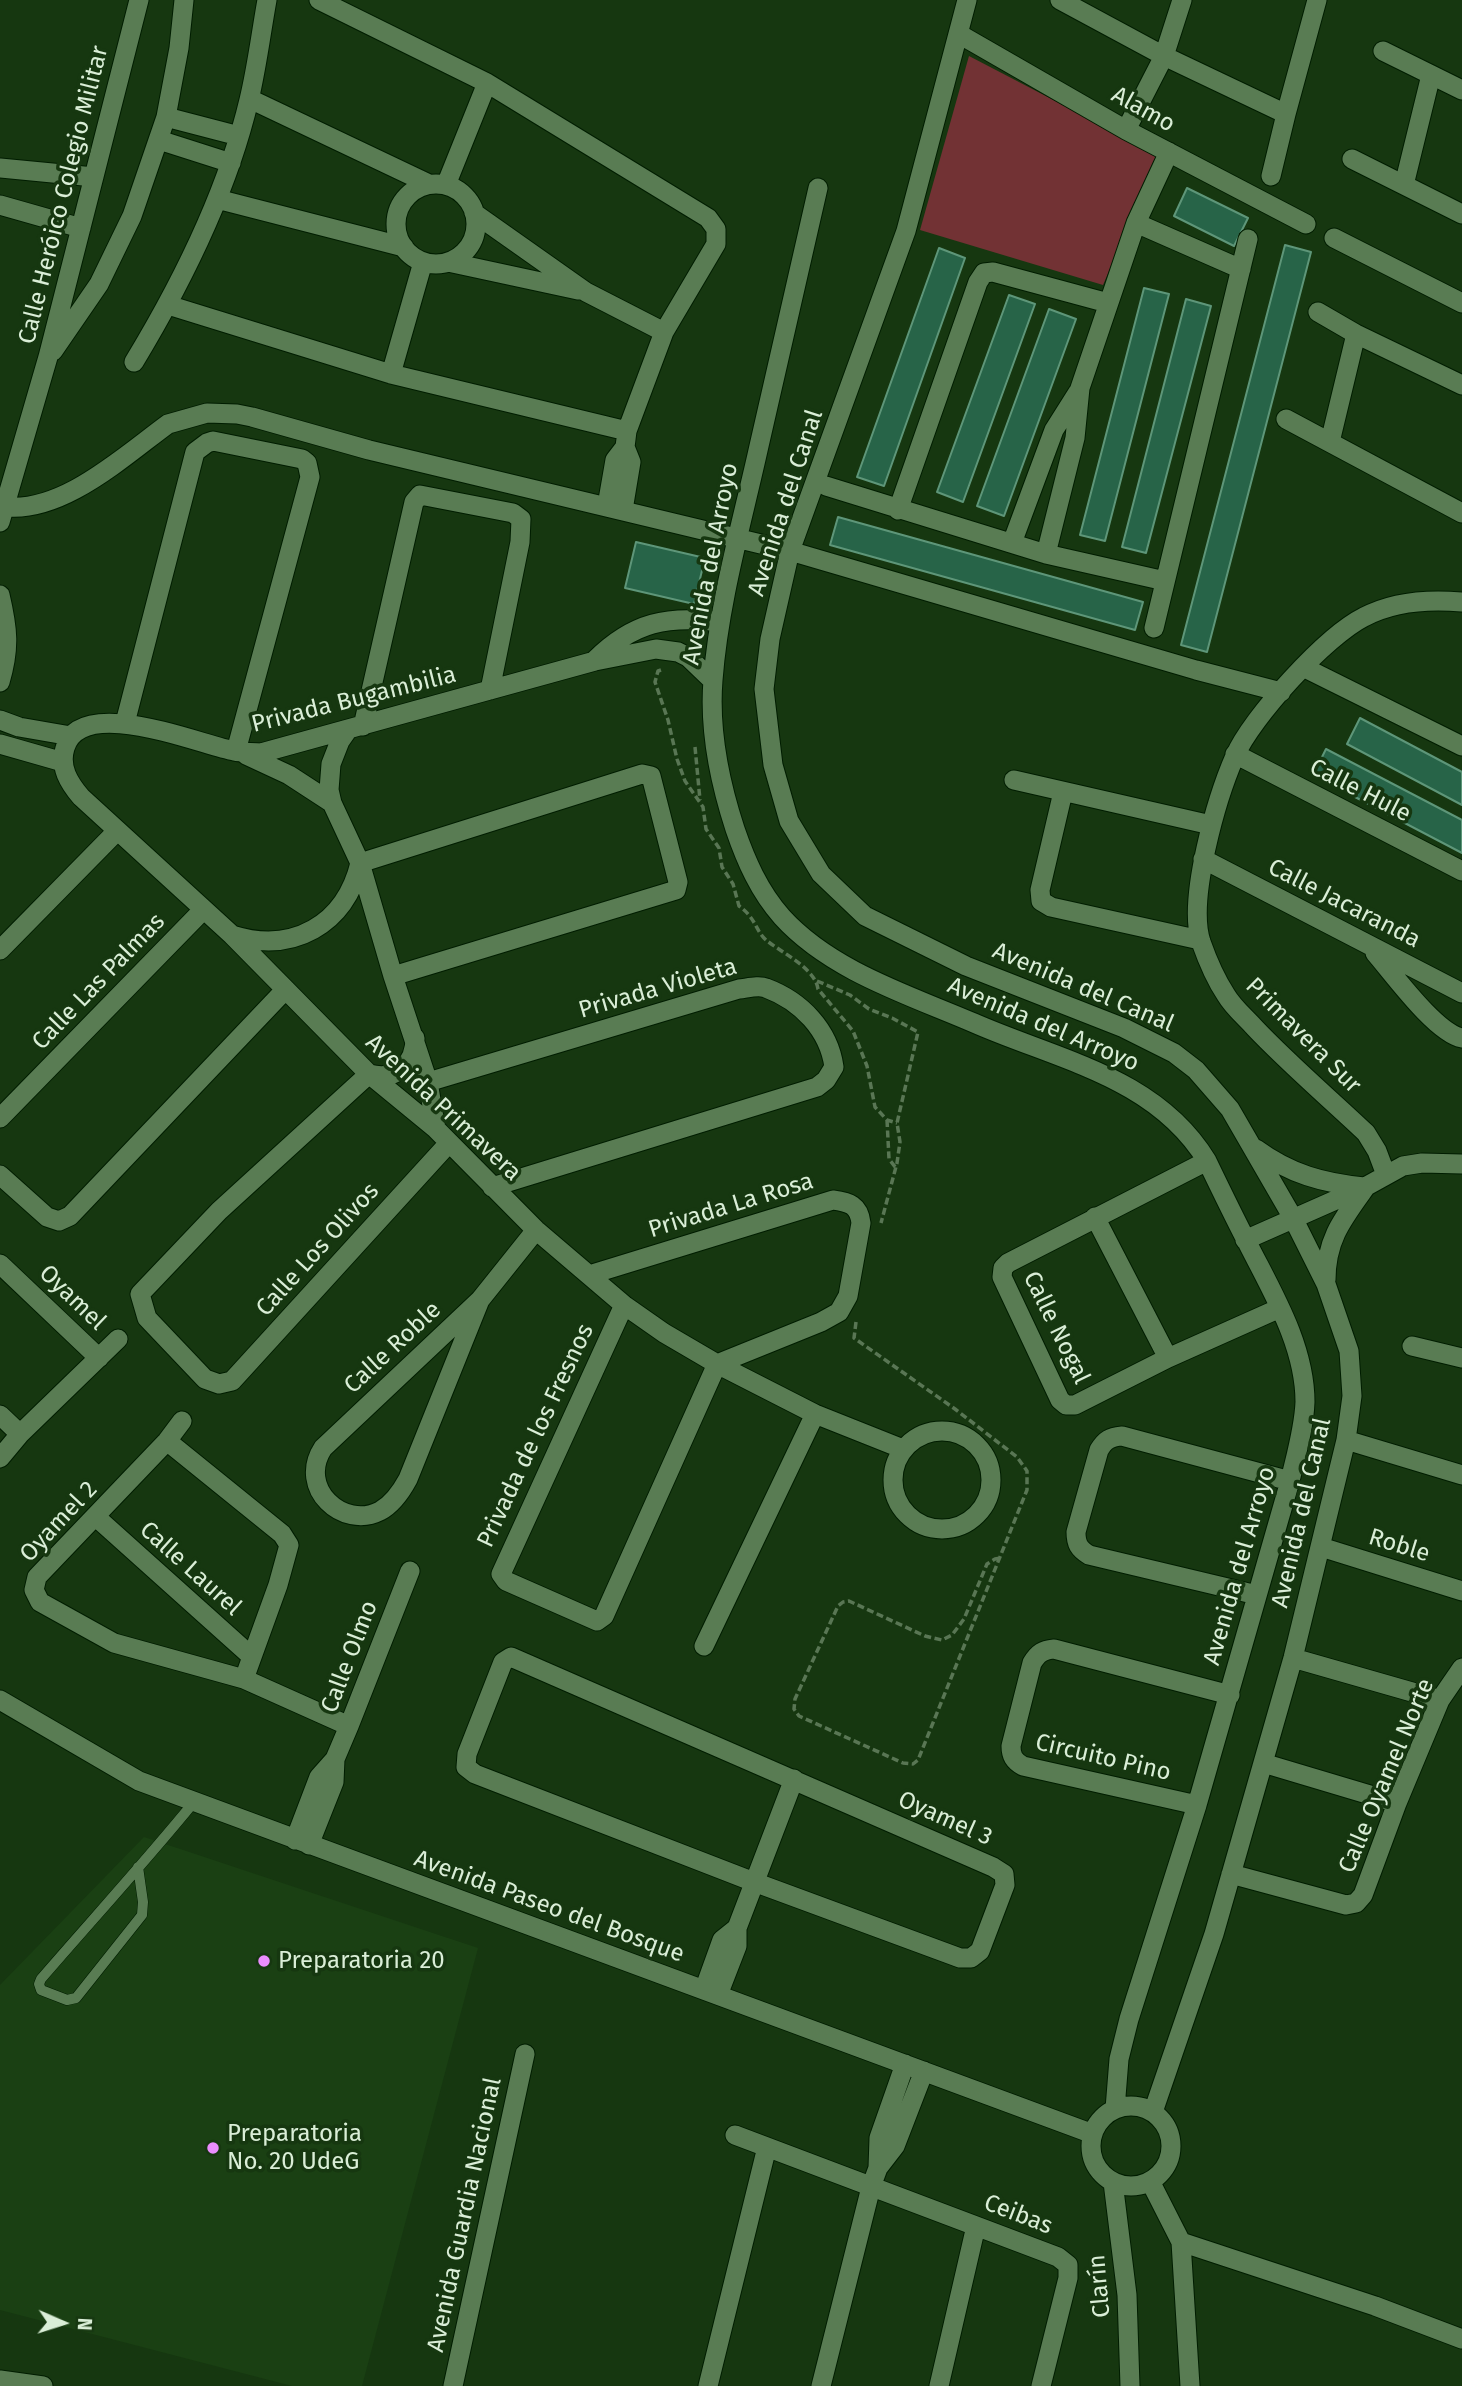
<!DOCTYPE html>
<html>
<head>
<meta charset="utf-8">
<style>
	body { margin:0 }
	#map { position:relative; width:1462px; height:2386px; overflow:hidden; background:#163710; font-family:"Fira Sans",sans-serif }
	canvas { display:block }
	.north { position:absolute; left:28px; top:2288px; width:70px; height:70px; -webkit-text-stroke:5px #163710; paint-order:stroke; rotate:93deg; font-size:19px; font-weight:700; line-height:28px; text-align:center; color:#daeed7 }
	.north::after { content:''; display:block; margin:auto; width:24px; height:32px; background:#daeed7; clip-path:polygon(50% 0,100% 100%,50% 72%,0 100%) }
</style>
</head>
<body>
<div id="map">
<canvas width="1462" height="2386"></canvas>
<div class="north">N</div>
</div>
<script>
const ctx = document.querySelector('canvas').getContext('2d');
ctx.lineJoin = 'round';
function paint(path, color) {
  ctx.fillStyle = color;
  ctx.fill(path, 'evenodd');
}
function stroke(path, color, width, dash) {
  ctx.strokeStyle = color;
  ctx.lineWidth = width;
  ctx.lineCap = dash ? 'butt' : 'round';
  ctx.setLineDash(dash || []);
  ctx.stroke(path);
}
function label(font, color, halo, rows, align = 'center') {
  ctx.font = font + ' "Fira Sans",sans-serif';
  ctx.lineWidth = 7;
  ctx.setLineDash([]);
  ctx.textBaseline = 'middle';
  ctx.strokeStyle = halo;
  ctx.fillStyle = color;
  for (const [text, x, y, turn = 0] of rows) {
    ctx.save();
    ctx.translate(x, y);
    ctx.rotate((+turn || 0) * Math.PI / 180);
    ctx.textAlign = isNaN(turn) ? turn : align;
    if (halo) ctx.strokeText(text, 0, 0);
    ctx.fillText(text, 0, 0);
    ctx.restore();
  }
}
const built = new Path2D(`
	M144,1837L478,1948L362,2386H292L0,2310V1985Z`);
const green = new Path2D(`
	M969,56L1159,155L1103,285L920,230Z`);
const building = new Path2D(`
	M1187,188L1248,218L1234,246L1174,216Z
	M1285,245L1311,252L1207,652L1181,645Z
	M939,248L965,258L884,486L857,477Z
	M1144,288L1169,294L1105,541L1080,535Z
	M1009,295L1035,304L963,502L937,492Z
	M1186,299L1211,306L1146,553L1122,547Z
	M1049,309L1076,319L1004,516L977,506Z
	M838,517L1143,602L1135,630L830,545Z
	M636,542L705,558L694,604L625,588Z
	M1360,718L1462,772V805L1347,744Z
	M1326,749L1462,820V853L1313,775Z`);
const path = new Path2D(`
	M661,670L658,671L655,682L668,720L677,759L685,781L703,807L706,829L719,848L722,867L733,884L739,906C756,918 755,930 766,940C782,953 815,968 818,989L853,1031L867,1066L875,1107L887,1120L897,1123
	M695,747L700,800
	M817,981L850,995L869,1009L892,1018L918,1032L897,1123L900,1142L897,1163L881,1223
	M887,1120L889,1159L896,1168
	M856,1322L854,1338L955,1409L1017,1457L1027,1471V1490L918,1760L913,1764L903,1763L799,1716L794,1709L795,1699L838,1606L843,1602L849,1601L925,1636L942,1640L952,1635L964,1619L987,1564L995,1559L1001,1558`);
const lane = new Path2D(`
	M138,1867L143,1902L142,1915L76,1998L67,2000L41,1990L39,1984L41,1979C92,1920 145,1862 194,1802`);
const street = new Path2D(`
	M319,0L487,83L708,218L716,229V244L664,332L627,431L625,447L631,462L623,510
	M967,0L906,231L790,551L770,639L764,689L773,765L789,821L821,874L865,916L966,966L1124,1028L1174,1053L1196,1070L1230,1109L1293,1218L1326,1284L1349,1351L1352,1396L1346,1440L1293,1658L1214,1934L1153,2112
	M1060,0L1164,56L1286,114L1317,0
	M959,34L1126,130L1306,224
	M1383,51L1462,90
	M250,99L429,184
	M166,117L239,136
	M1126,130L1164,56L1182,0
	M159,140L231,163
	M1352,159L1462,214
	M0,168L94,177
	M1271,176L1286,114
	M396 224a40 40 0 1 1 80 0a40 40 0 1 1-80 0Z
	M446,185L487,83
	M1404,185L1431,75
	M818,188C799,274 779,360 759,446C742,523 719,601 713,680C709,729 720,783 735,829C746,861 759,891 782,917C831,971 909,995 974,1023C1058,1060 1156,1077 1207,1161C1220,1188 1233,1215 1247,1242C1272,1292 1305,1345 1305,1402C1304,1428 1296,1455 1290,1481L1197,1805L1129,2019L1119,2059L1115,2109
	M217,199L404,247
	M0,205L81,228
	M474,213L586,292L664,332
	M1136,223L1241,269
	M1334,238L1462,303
	M448,262L578,290
	M168,305L391,374L627,431
	M1318,312L1356,334L1462,385
	M53,351L99,284L132,216L166,117L179,48L184,0
	M134,362C183,281 227,193 249,100C257,67 261,33 267,0
	M391,374L423,262
	M1286,419L1462,513
	M1330,442L1356,334
	M826,486L1046,554L1165,581
	M0,506C59,517 124,456 168,424L207,413L237,414L252,417L369,450L790,551L1196,670L1281,692
	M607,506L615,460L625,447
	M898,510L978,282L984,273L993,272L1108,303
	M0,522L48,357L139,0
	M1012,543L1054,430L1078,392
	M1046,554L1075,438L1080,388L1136,223L1169,152
	M0,595C8,629 10,648 0,682
	M1154,628L1248,239
	M595,660C633,622 668,615 720,622
	M1303,667L1462,746
	M713,681L688,657L678,652L656,649L595,661L261,753C252,752 243,753 234,751C198,744 80,694 65,748C59,767 69,783 81,797L232,935L369,1074L436,1129L536,1230L624,1305L664,1333L717,1364L815,1414L903,1449
	M0,720L19,727L71,736
	M125,723L195,452L207,443L213,441L302,459L307,463L310,477L236,751
	M363,726L414,502L420,495L513,513L521,519L520,542L490,690
	M347,731L340,741L331,764L329,790L332,803L360,863L393,976L428,1082L436,1129
	M0,744L63,762
	M1235,754L1462,871
	M246,755L289,775L332,803
	M1014,780L1211,825
	M1063,792L1040,890L1041,901L1051,907L1200,940
	M1203,859L1462,993
	M232,935C293,954 345,925 360,863L642,774L651,776L678,882L676,890L393,976
	M0,950L117,831
	M1375,953C1394,975 1436,1033 1462,1038
	M415,1038C415,1065 396,1081 369,1074L219,1211L140,1294L147,1318L205,1379L219,1384L232,1381L449,1143
	M428,1082L739,989C748,988 759,985 766,988C801,1001 829,1030 834,1067L826,1080L817,1087L492,1187
	M0,1118L203,910
	M1256,1149C1290,1174 1323,1183 1364,1187
	M1207,1161L1008,1263L1003,1268L1002,1277L1060,1400L1066,1405H1075L1168,1358L1280,1308
	M0,1175L47,1217L59,1221L70,1216L285,990
	M1386,1175L1377,1151L1366,1133C1329,1098 1289,1064 1254,1027C1245,1017 1233,1007 1226,995C1216,980 1207,959 1201,942C1187,899 1217,797 1235,756C1251,718 1326,636 1364,617C1394,601 1428,599 1462,602
	M1095,1217L1168,1358
	M1245,1240L1365,1187L1403,1166L1422,1163L1462,1164
	M0,1264L99,1358
	M589,1275L833,1200C849,1202 859,1205 861,1223L848,1296L839,1312L821,1322L717,1364L604,1616L597,1621L506,1581L501,1574L624,1305
	M1326,1280C1326,1240 1342,1220 1365,1188
	M480,1300L408,1479C401,1492 393,1504 380,1511C343,1530 297,1488 323,1448L480,1300L536,1230
	M1412,1346L1462,1358
	M0,1415L20,1434
	M182,1421L167,1441L37,1577L34,1590L40,1602L114,1643L244,1679L349,1726
	M893 1480a49 49 0 1 1 98 0a49 49 0 1 1-98 0Z
	M1346,1440L1462,1475
	M167,1441L282,1534L289,1545L278,1585L244,1679
	M0,1458L20,1434L118,1339
	M96,1517L251,1656
	M1321,1547L1462,1591
	M1257,1595L1089,1555C1079,1549 1076,1544 1076,1532L1099,1450C1105,1440 1110,1437 1122,1436L1290,1481
	M704,1646L815,1414
	M511,1657L993,1867L1004,1874L1005,1885L980,1951L971,1958H960L754,1882L475,1774L466,1767L467,1754L503,1662Z
	M1293,1658L1440,1700
	M0,1700L139,1781L1093,2134
	M1263,1763L1397,1803
	M1197,1805L1023,1766C1014,1761 1011,1756 1011,1746L1032,1663C1038,1653 1043,1650 1054,1649L1230,1695
	M295,1840L319,1777L335,1759L349,1726L410,1571
	M309,1845L334,1782L335,1759
	M1231,1874L1346,1905L1356,1903L1363,1895L1397,1803L1440,1700L1462,1668
	M704,1990L722,1940L737,1928
	M718,1995L737,1946V1928L794,1779
	M1091 2146a40 40 0 1 1 80 0a40 40 0 1 1-80 0Z
	M735,2135L1058,2257L1068,2265V2278L1041,2386
	M878,2168L879,2138L905,2064
	M1150,2181L1181,2242L1190,2386
	M1113,2182L1127,2295L1130,2386
	M1181,2242L1375,2306L1462,2339
	M0,2380L43,2386
	M453,2386L525,2054
	M708,2386L767,2147
	M821,2386L871,2187L878,2168L895,2146L924,2071
	M939,2386L976,2226`);
const markers = [
	[264,1961,7,"#ea8dfd"],
	[213,2148,7,"#ea8dfd"]
];
const streetNames = [
	["Alamo",1143,110,29],
	["Calle Heróico Colegio Militar",64,195,-76],
	["Avenida del Canal",786,503,-72],
	["Avenida del Arroyo",711,564,-79],
	["Privada Bugambilia",354,700,-14],
	["Calle Hule",1360,791,27],
	["Calle Jacaranda",1344,904,27],
	["Calle Las Palmas",99,982,-46],
	["Avenida del Canal",1083,988,23],
	["Privada Violeta",658,989,-16],
	["Avenida del Arroyo",1043,1025,23],
	["Primavera Sur",1303,1036,45],
	["Avenida Primavera",443,1108,43],
	["Privada La Rosa",731,1206,-17],
	["Calle Los Olivos",318,1250,-48],
	["Oyamel",72,1298,44],
	["Calle Nogal",1056,1328,64],
	["Calle Roble",393,1348,-43],
	["Privada de los Fresnos",536,1436,-65],
	["Avenida del Canal",1302,1513,-77],
	["Oyamel 2",59,1522,-47],
	["Roble",1399,1546,17],
	["Avenida del Arroyo",1240,1566,-74],
	["Calle Laurel",190,1569,42],
	["Calle Olmo",350,1657,-69],
	["Circuito Pino",1103,1758,13],
	["Calle Oyamel Norte",1387,1776,-67],
	["Oyamel 3",945,1819,24],
	["Avenida Paseo del Bosque",549,1907,20],
	["Avenida Guardia Nacional",465,2215,-78],
	["Ceibas",1018,2215,21],
	["Clarín",1100,2286,-95]
];
const poiNames = [
	["Preparatoria 20",278,1961],
	["Preparatoria",227,2134],
	["No. 20 UdeG",227,2162]
];
paint(built, '#1a4013');
paint(green, '#723234');
paint(building, '#276448');
stroke(building, '#5e9679', 2);
stroke(lane, '#001d00', 11);
stroke(street, '#001d00', 21);
stroke(path, '#597654', 3.5, [7, 3.5]);
stroke(lane, '#597c53', 10);
stroke(street, '#597c53', 19);
for (const [x, y, r, color] of markers) {
  const dot = new Path2D();
  dot.arc(x, y, r, 0, 2 * Math.PI);
  ctx.fillStyle = color;
  ctx.fill(dot);
  stroke(dot, '#163710', 2.5);
}
label('24px', '#daeed7', '#163710', streetNames);
label('24px', '#daeed7', '#163710', poiNames, 'left');
</script>
</body>
</html>
